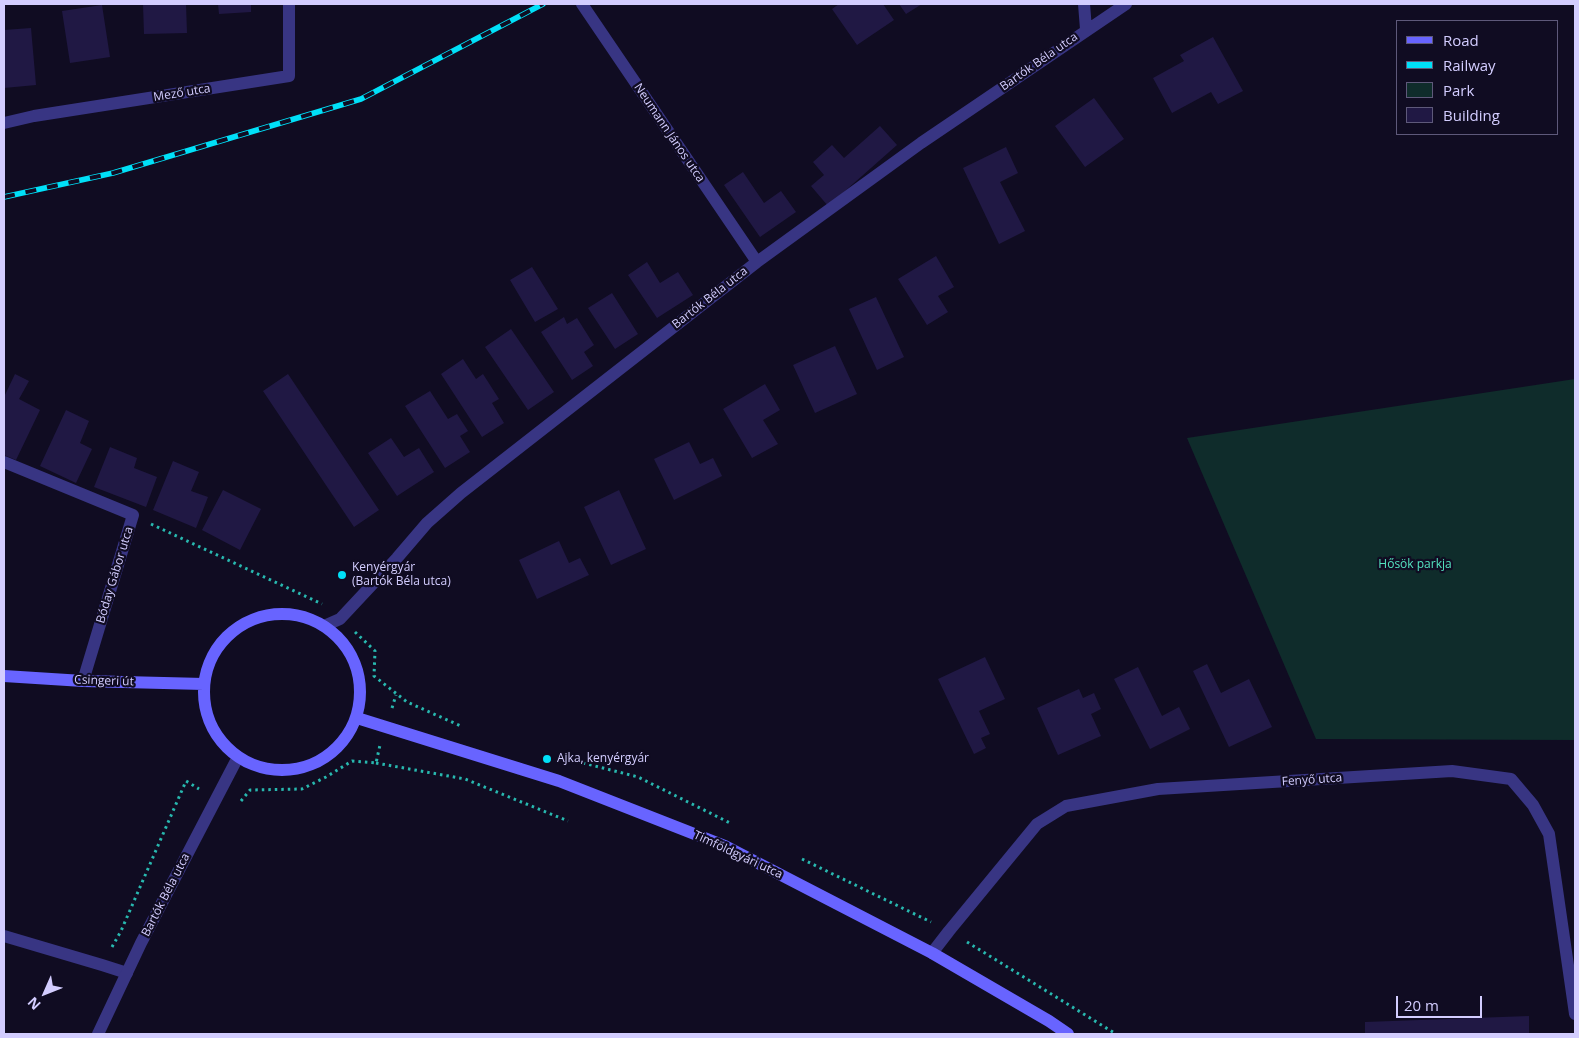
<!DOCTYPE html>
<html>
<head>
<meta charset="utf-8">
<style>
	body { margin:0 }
	#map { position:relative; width:1579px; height:1038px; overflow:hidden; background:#100c22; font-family:"Open Sans",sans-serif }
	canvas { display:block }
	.frame { position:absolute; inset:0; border:5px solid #d3cdff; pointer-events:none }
	.legend { position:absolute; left:1396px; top:20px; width:162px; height:115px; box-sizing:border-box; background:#100c22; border:1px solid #5e597a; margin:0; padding:6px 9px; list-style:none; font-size:15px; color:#d3cdff }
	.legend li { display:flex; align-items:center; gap:10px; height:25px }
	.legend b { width:25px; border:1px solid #5e597a }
	.north { position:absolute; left:20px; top:968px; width:50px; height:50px; -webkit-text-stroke:4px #100c22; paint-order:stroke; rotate:226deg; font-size:14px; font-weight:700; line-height:20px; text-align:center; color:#d3cdff }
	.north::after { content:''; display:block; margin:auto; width:18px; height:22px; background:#d3cdff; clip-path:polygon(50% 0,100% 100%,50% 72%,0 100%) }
	.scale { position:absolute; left:1396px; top:996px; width:86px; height:22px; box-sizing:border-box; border:2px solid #d3cdff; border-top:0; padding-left:6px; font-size:15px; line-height:18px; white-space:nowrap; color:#d3cdff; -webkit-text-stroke:4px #100c22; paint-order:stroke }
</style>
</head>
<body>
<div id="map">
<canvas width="1579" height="1038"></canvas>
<div class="frame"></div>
<ul class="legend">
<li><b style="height:6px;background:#6864ff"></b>Road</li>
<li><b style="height:6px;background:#00e0f8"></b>Railway</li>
<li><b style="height:14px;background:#0f2c2b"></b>Park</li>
<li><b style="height:14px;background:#201844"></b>Building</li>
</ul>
<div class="north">N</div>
<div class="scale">20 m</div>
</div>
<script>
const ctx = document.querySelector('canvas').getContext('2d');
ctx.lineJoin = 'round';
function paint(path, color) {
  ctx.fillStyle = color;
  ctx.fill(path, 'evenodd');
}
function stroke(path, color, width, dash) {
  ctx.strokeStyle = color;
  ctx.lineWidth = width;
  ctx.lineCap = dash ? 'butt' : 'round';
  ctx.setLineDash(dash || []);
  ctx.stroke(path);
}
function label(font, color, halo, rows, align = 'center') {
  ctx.font = font + ' "Open Sans",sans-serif';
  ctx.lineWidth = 4.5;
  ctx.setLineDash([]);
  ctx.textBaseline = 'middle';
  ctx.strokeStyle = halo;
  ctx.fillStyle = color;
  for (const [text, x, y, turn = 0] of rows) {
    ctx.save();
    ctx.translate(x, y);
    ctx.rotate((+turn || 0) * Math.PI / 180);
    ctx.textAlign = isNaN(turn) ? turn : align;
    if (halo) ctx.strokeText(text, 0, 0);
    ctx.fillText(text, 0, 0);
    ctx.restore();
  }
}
const green = new Path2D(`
	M1575,379V740L1316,739L1187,438Z`);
const building = new Path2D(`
	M143,4H186L187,33L144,34Z
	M218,4H251V12L219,14Z
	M839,4H883L894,20L857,45L832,9Z
	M899,4H922L906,14Z
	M102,5L110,57L70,63L62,11Z
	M31,28L36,85L4,88V30Z
	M1213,37L1243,91L1218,104L1211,92L1172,113L1153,78L1184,61L1180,55Z
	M1094,98L1124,139L1085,167L1055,126Z
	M880,126L897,145L828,206L811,186L824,175L813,162L832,145L844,158Z
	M1006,147L1018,173L1000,182L1025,231L999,244L963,168Z
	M743,172L764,203L781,191L796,212L760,237L724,185Z
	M936,256L954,287L938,296L948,312L927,325L898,279Z
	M647,262L660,283L678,272L693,295L657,318L628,275Z
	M532,267L558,309L535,322L510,280Z
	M612,293L638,334L615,349L588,308Z
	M876,297L904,357L877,370L849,309Z
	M564,317L567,324L577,318L594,345L584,352L593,366L572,380L541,332Z
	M511,329L554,392L528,410L485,347Z
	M835,346L857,394L815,413L793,365Z
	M463,359L476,379L483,374L499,399L492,403L504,423L482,437L441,374Z
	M15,374L29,381L19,399L40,410L16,460L4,455V397Z
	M288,374L379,510L354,527L263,391Z
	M765,384L780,410L763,420L778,444L752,458L723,409Z
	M430,391L448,419L457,414L468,431L460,436L470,452L445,468L405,406Z
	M66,410L89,421L80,443L92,449L76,483L40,466Z
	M391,438L404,457L419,448L434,472L397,496L368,453Z
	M689,442L700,464L713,458L722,476L674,500L654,459Z
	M110,447L137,458L134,468L157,477L146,507L94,487Z
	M173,461L199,472L191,491L208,497L196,528L153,510Z
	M223,490L261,509L240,550L202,530Z
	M619,490L646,549L611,565L584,507Z
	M559,541L569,563L580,558L589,575L537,599L519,560Z
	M985,657L1005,699L979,711L990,734L981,738L986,748L974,754L938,679Z
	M1207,664L1221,693L1249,679L1272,727L1229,747L1193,671Z
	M1138,667L1162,716L1179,707L1190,729L1150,749L1114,679Z
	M1079,689L1083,698L1094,693L1101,709L1091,714L1101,736L1058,755L1037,708Z
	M1529,1016V1034H1365V1022Z`);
const path = new Path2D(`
	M151,524L322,604
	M355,632L375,651L374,676L407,702L463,727
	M392,708L396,695
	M564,758L638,777L730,823
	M376,763L465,779L568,821
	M241,801L250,790L302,789L326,777L352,761L376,763L380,745
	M802,859L931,922
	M967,942L1116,1034
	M112,947L121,931L186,781L199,789`);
const service = new Path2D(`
	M4,936L102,965L127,973`);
const minor = new Path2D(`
	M582,4L757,262
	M1084,4L1086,29
	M4,123L34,116L289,76V4
	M4,462L133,515L83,681
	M324,626L340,619L397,558L427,523L461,493L757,262L921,143L1126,4
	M932,953L949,931L1037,824L1066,806L1158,789L1452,771L1511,779L1533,805L1549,834L1575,1014
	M98,1034L141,943L238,757`);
const secondary = new Path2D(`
	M204 692a78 78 0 1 1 156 0a78 78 0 1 1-156 0Z
	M4,676L83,681L204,684
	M357,718L559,781L725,846L932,953L1049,1021L1068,1034`);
const rail = new Path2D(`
	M4,197L113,173L361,99L543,4`);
const markers = [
	[342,575,5,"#00e0f8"],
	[547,759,5,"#00e0f8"]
];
const streetNames = [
	["Bartók Béla utca",1039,62,-35],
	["Mező utca",182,93,-9],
	["Neumann János utca",669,133,56],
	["Bartók Béla utca",710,298,-38],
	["Bóday Gábor utca",115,575,-73],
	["Csingeri út",104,681,2],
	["Fenyő utca",1312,780,-4],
	["Timföldgyári utca",738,855,25],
	["Bartók Béla utca",166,895,-63]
];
const parkNames = [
	["Hősök parkja",1415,565]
];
const poiNames = [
	["Kenyérgyár",352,568],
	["(Bartók Béla utca)",352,582],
	["Ajka, kenyérgyár",557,759]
];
paint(green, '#0f2c2b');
paint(building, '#201844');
stroke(path, '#28b8af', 3, [2.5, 4]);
stroke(service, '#383583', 12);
stroke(minor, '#383583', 12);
stroke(secondary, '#6864ff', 12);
stroke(rail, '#00e0f8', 5.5);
stroke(rail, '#100c22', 4, [11]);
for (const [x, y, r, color] of markers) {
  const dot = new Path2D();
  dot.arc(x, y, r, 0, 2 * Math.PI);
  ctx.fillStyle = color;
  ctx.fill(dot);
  stroke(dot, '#100c22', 2);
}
label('12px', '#d3cdff', '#100c22', streetNames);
label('12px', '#54e4c0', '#100c22', parkNames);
label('12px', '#d3cdff', '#100c22', poiNames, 'left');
</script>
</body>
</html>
